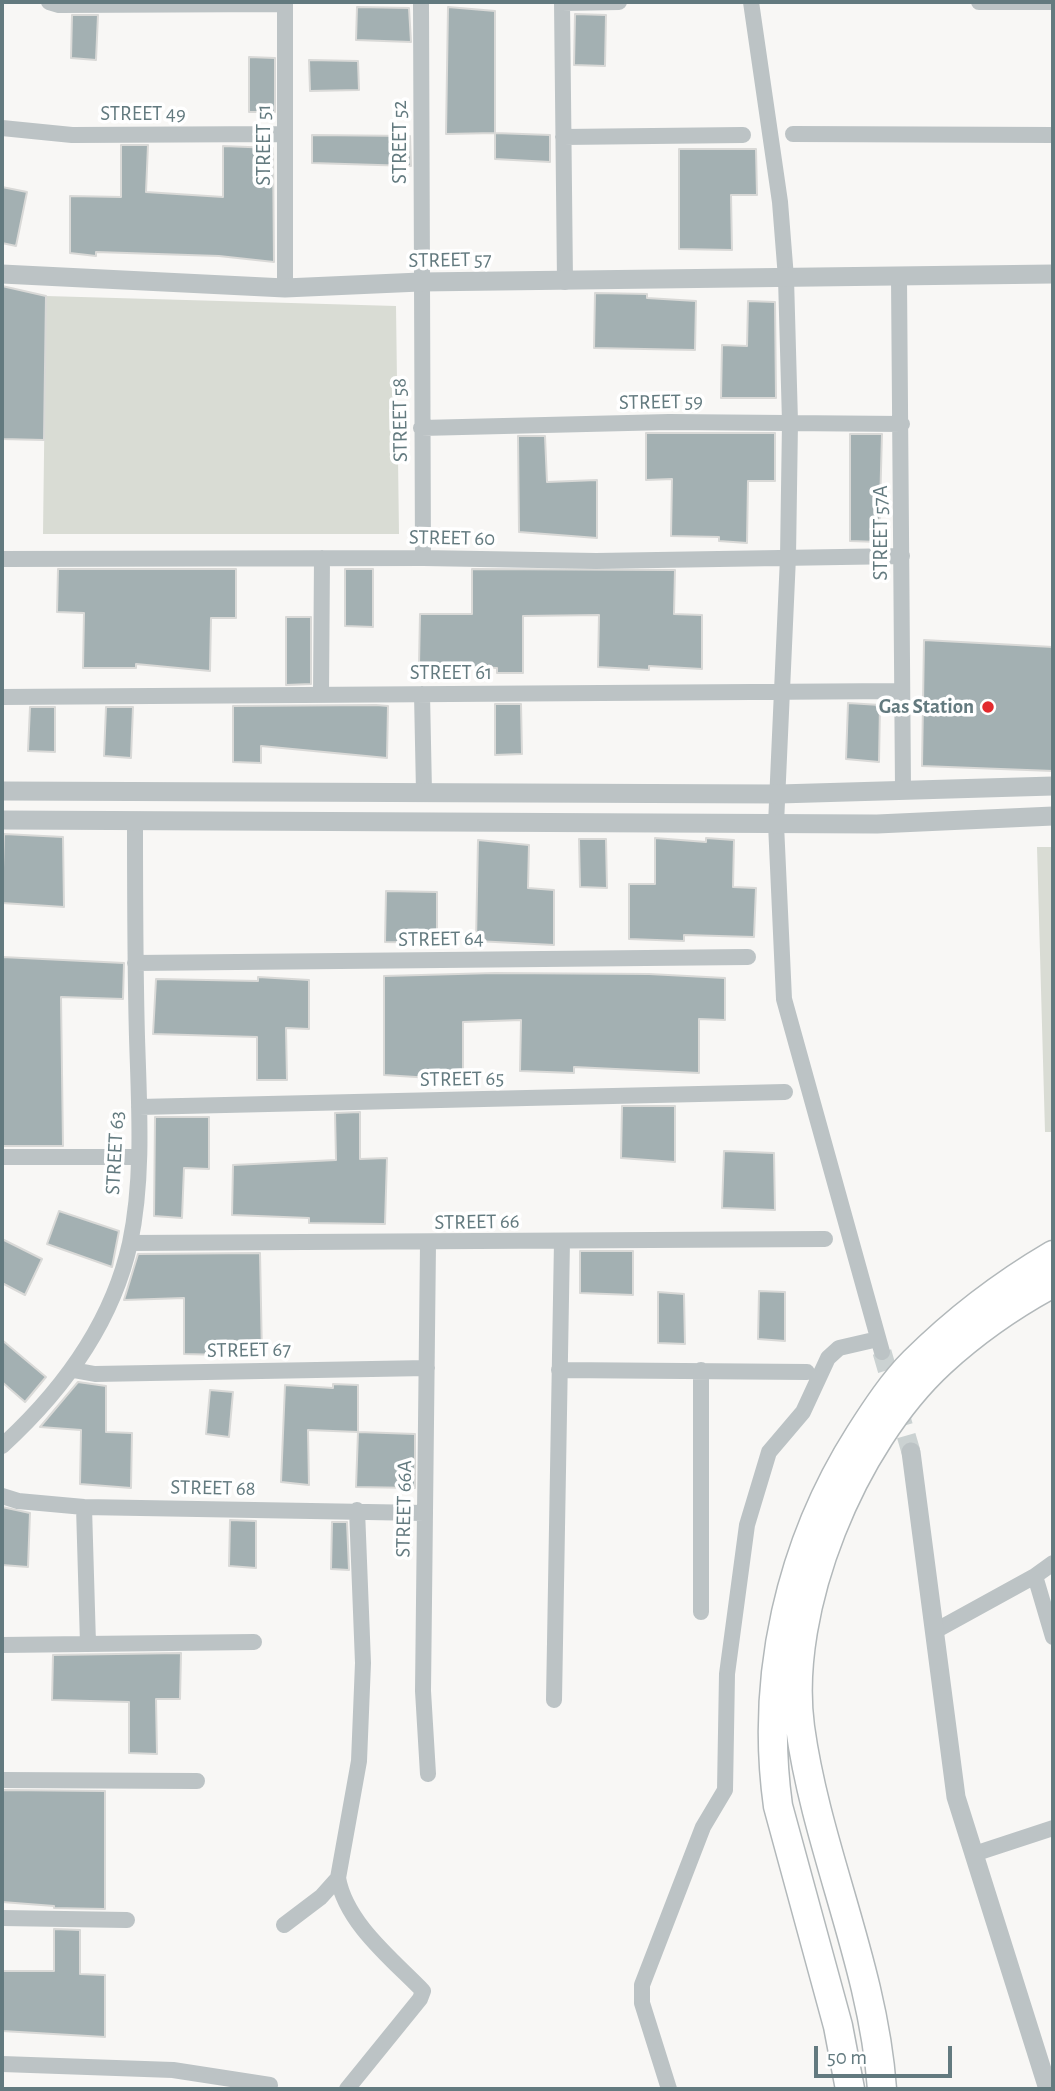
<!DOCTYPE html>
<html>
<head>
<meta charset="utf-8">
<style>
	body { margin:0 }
	#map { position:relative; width:1055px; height:2091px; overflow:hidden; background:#f8f7f5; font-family:"Alegreya Sans",sans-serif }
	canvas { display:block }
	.frame { position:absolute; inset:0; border:4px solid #637a7f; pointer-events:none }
	.scale { position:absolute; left:814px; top:2046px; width:138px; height:32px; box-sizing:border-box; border:4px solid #637a7f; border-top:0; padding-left:9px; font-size:21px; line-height:24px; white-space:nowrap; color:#637a7f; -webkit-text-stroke:5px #fff; paint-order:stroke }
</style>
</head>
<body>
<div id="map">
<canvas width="1055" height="2091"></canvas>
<div class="frame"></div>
<div class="scale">50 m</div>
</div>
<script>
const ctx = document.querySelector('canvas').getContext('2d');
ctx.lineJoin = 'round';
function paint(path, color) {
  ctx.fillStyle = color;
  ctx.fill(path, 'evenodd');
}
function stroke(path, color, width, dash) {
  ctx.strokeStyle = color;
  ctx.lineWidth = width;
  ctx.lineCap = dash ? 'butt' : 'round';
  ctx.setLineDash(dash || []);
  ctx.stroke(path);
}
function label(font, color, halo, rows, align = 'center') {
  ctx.font = font + ' "Alegreya Sans",sans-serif';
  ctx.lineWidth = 7;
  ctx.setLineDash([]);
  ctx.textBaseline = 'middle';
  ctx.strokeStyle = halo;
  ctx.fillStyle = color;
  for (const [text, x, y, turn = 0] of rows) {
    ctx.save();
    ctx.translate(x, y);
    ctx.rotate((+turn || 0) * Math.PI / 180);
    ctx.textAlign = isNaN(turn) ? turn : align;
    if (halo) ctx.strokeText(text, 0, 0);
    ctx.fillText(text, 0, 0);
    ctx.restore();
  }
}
const green = new Path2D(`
	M46,296L396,306L399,534H43Z
	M1037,847H1053V1132H1045Z`);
const building = new Path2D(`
	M357,7L409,8L411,42L356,40Z
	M448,7L495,11V133L446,134Z
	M575,14L606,15L605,66L574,65Z
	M72,15H98L96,60L71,58Z
	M249,57L275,58V112H249Z
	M309,60L358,61L359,90L310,91Z
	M495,133L550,135V162L495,159Z
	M312,135L410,136L411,166L312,163Z
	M121,145H148L146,192L223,197V146L273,148L274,262L219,256L96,252V256L70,253V196L121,197Z
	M679,149H756L757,195H731L732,250L679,249Z
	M2,187L27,192L16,246L2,243Z
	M2,286L46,296L44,440L2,439Z
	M595,293L647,294V298L696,301L695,350L594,348Z
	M748,301L775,302L776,398H721L722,345L747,346Z
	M646,433H775V481H748L747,543L719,541V537L671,536L672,479L646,480Z
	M850,434H882L879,542L850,541Z
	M518,436H545L547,482L597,480V538L519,532Z
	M58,569H236V618H211L210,671L136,664V668H83L84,613L57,612Z
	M345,569H373V627L345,626Z
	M472,569L675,570L674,614L702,615V669L649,666V670L598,667L599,615L523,616V673H497V668L419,665L420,614H472Z
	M286,617H311V684L286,685Z
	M924,640L1053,647V771L922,766Z
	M848,703L880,705L879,762L846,759Z
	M495,704H521L522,754L495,755Z
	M376,705L388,706L387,758L261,746V763L233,762V706Z
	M30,707H55V752L28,751Z
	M106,707H133L131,758L104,756Z
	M4,834L63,837L64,907L2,903Z
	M655,838L706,842V838L734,840L733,887L756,888L754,937L684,935V941L629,939V884H655Z
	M579,839H606L607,888L580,887Z
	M478,840L529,845L528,888L554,890V945L476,941Z
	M386,891L437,892V943L385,942Z
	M2,957L124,963L123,999L61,997L63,1146H2Z
	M495,973L649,974L725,978V1020L699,1019V1073L574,1067V1073L520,1071L521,1020L463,1022V1080L384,1075V976Z
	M258,977L309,980V1029L286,1028L287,1080H257V1037L153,1034L156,979L258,981Z
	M622,1106H675V1162L621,1158Z
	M360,1112V1159L387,1158L385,1224L309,1223V1218L232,1215L233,1165L336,1160L335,1113Z
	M155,1117H209V1169L184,1168L182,1218L154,1216Z
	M724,1151L774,1153L775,1210L722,1208Z
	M59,1211L119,1231L112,1267L47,1244Z
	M2,1239L42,1259L25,1295L2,1283Z
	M580,1251H633V1295L580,1293Z
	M260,1253L262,1356L184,1354V1298L124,1300L138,1254Z
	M759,1291L785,1292V1341L758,1339Z
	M658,1292L684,1294L685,1344L658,1343Z
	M2,1340L46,1377L25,1402L2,1382Z
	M78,1382L106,1386V1432L132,1433L131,1488L80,1484L81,1430L40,1427Z
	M333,1384L358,1385V1432L415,1434V1488L356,1487L358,1432L308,1430L309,1485L281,1482L285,1385L333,1388Z
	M210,1390L233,1392L229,1437L206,1434Z
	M2,1507L30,1513L28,1567L2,1565Z
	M230,1520L256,1521V1568L229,1566Z
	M332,1522H347L349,1570L331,1569Z
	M181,1653L180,1699H156L157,1754L129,1753V1702L52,1700L53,1655Z
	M2,1790L105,1791V1909L54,1908V1906L2,1902Z
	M54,1929L80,1930V1974L105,1975V2037L2,2031L3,1971H54Z`);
const tertiaryTunnel = new Path2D(`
	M882,1352L911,1452`);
const minor = new Path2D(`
	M49,2L59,5L285,4
	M285,2V288
	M421,2L423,558
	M562,2L565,282
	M751,2L780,202L786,278L790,422L788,557L776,824L784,999L882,1352
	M979,2H1053
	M562,3L619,2
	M2,128L72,135L285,134
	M793,134L1053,135
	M563,137L743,135
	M899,279L903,788
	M421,428L669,422L902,424
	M2,559L423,558L596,561L902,556
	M422,694L424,792
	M321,695L322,558
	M2,697L901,691
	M135,963L748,957
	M139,1107L785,1092
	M2,1157H138
	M130,1243L825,1239
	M428,1244L423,1691L428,1774
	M73,1370L95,1374L427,1368
	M559,1370L807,1372
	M701,1370V1612
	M2,1446C61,1392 112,1324 130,1243C144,1177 139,1105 137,1037C135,965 135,892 135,820
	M2,1496L18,1501L84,1507L424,1513
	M84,1507L88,1644
	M1035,1576L1053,1637
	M935,1631L1035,1576L1053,1563
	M2,1645L254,1642
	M554,1700L562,1241
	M2,1780L197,1781
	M974,1854L1053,1828
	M338,1878C346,1923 392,1959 423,1991L420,1999L347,2089
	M2,1918L127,1920
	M284,1925L321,1897L338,1878L359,1761L363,1663L357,1510
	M2,2064L173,2070L270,2085
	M669,2089L642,2003V1985L703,1827L725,1790L727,1674L747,1525L769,1452L803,1412L828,1358L839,1348L878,1339`);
const tertiary = new Path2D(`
	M2,274L285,288L420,282L1053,274
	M2,791L779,794L1053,786
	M2,820L877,824L1053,816
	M911,1452L956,1797L1048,2089`);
const motorway = new Path2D(`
	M850,2089L838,2026L778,1806C760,1677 790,1544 860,1434C876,1409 893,1383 914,1362C956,1320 1002,1285 1053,1255
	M882,2089C873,1964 817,1850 800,1727C784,1608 853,1443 941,1362C976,1330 1012,1305 1053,1283`);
const markers = [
	[988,707,7,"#e22a2e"]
];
const streetNames = [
	["STREET 49",143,114],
	["STREET 52",400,142,-90],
	["STREET 51",264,145,-90],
	["STREET 57",450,260,-1],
	["STREET 59",661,402,-1],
	["STREET 58",400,420,-91],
	["STREET 57A",881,533,-90],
	["STREET 60",452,538,1],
	["STREET 61",451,673],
	["STREET 64",441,939,-1],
	["STREET 65",462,1079,-1],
	["STREET 63",115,1153,-87],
	["STREET 66",477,1222,-1],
	["STREET 67",249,1350,-1],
	["STREET 68",213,1488,1],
	["STREET 66A",404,1509,-89]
];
const poiNames = [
	["Gas Station",974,707]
];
paint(green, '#d9dcd4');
paint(building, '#a3b0b2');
stroke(building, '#d9d9d7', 2);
stroke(tertiaryTunnel, '#cbd2d2', 19, [19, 10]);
stroke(motorway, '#b2b8ba', 31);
stroke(minor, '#bcc3c5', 16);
stroke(tertiary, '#bcc3c5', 19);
stroke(motorway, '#fff', 28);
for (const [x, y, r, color] of markers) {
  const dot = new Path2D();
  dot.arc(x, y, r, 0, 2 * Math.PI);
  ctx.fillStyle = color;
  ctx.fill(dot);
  stroke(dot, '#fff', 2.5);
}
label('21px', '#637a7f', '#fff', streetNames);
label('bold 21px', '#637a7f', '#fff', poiNames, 'right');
</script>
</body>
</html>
